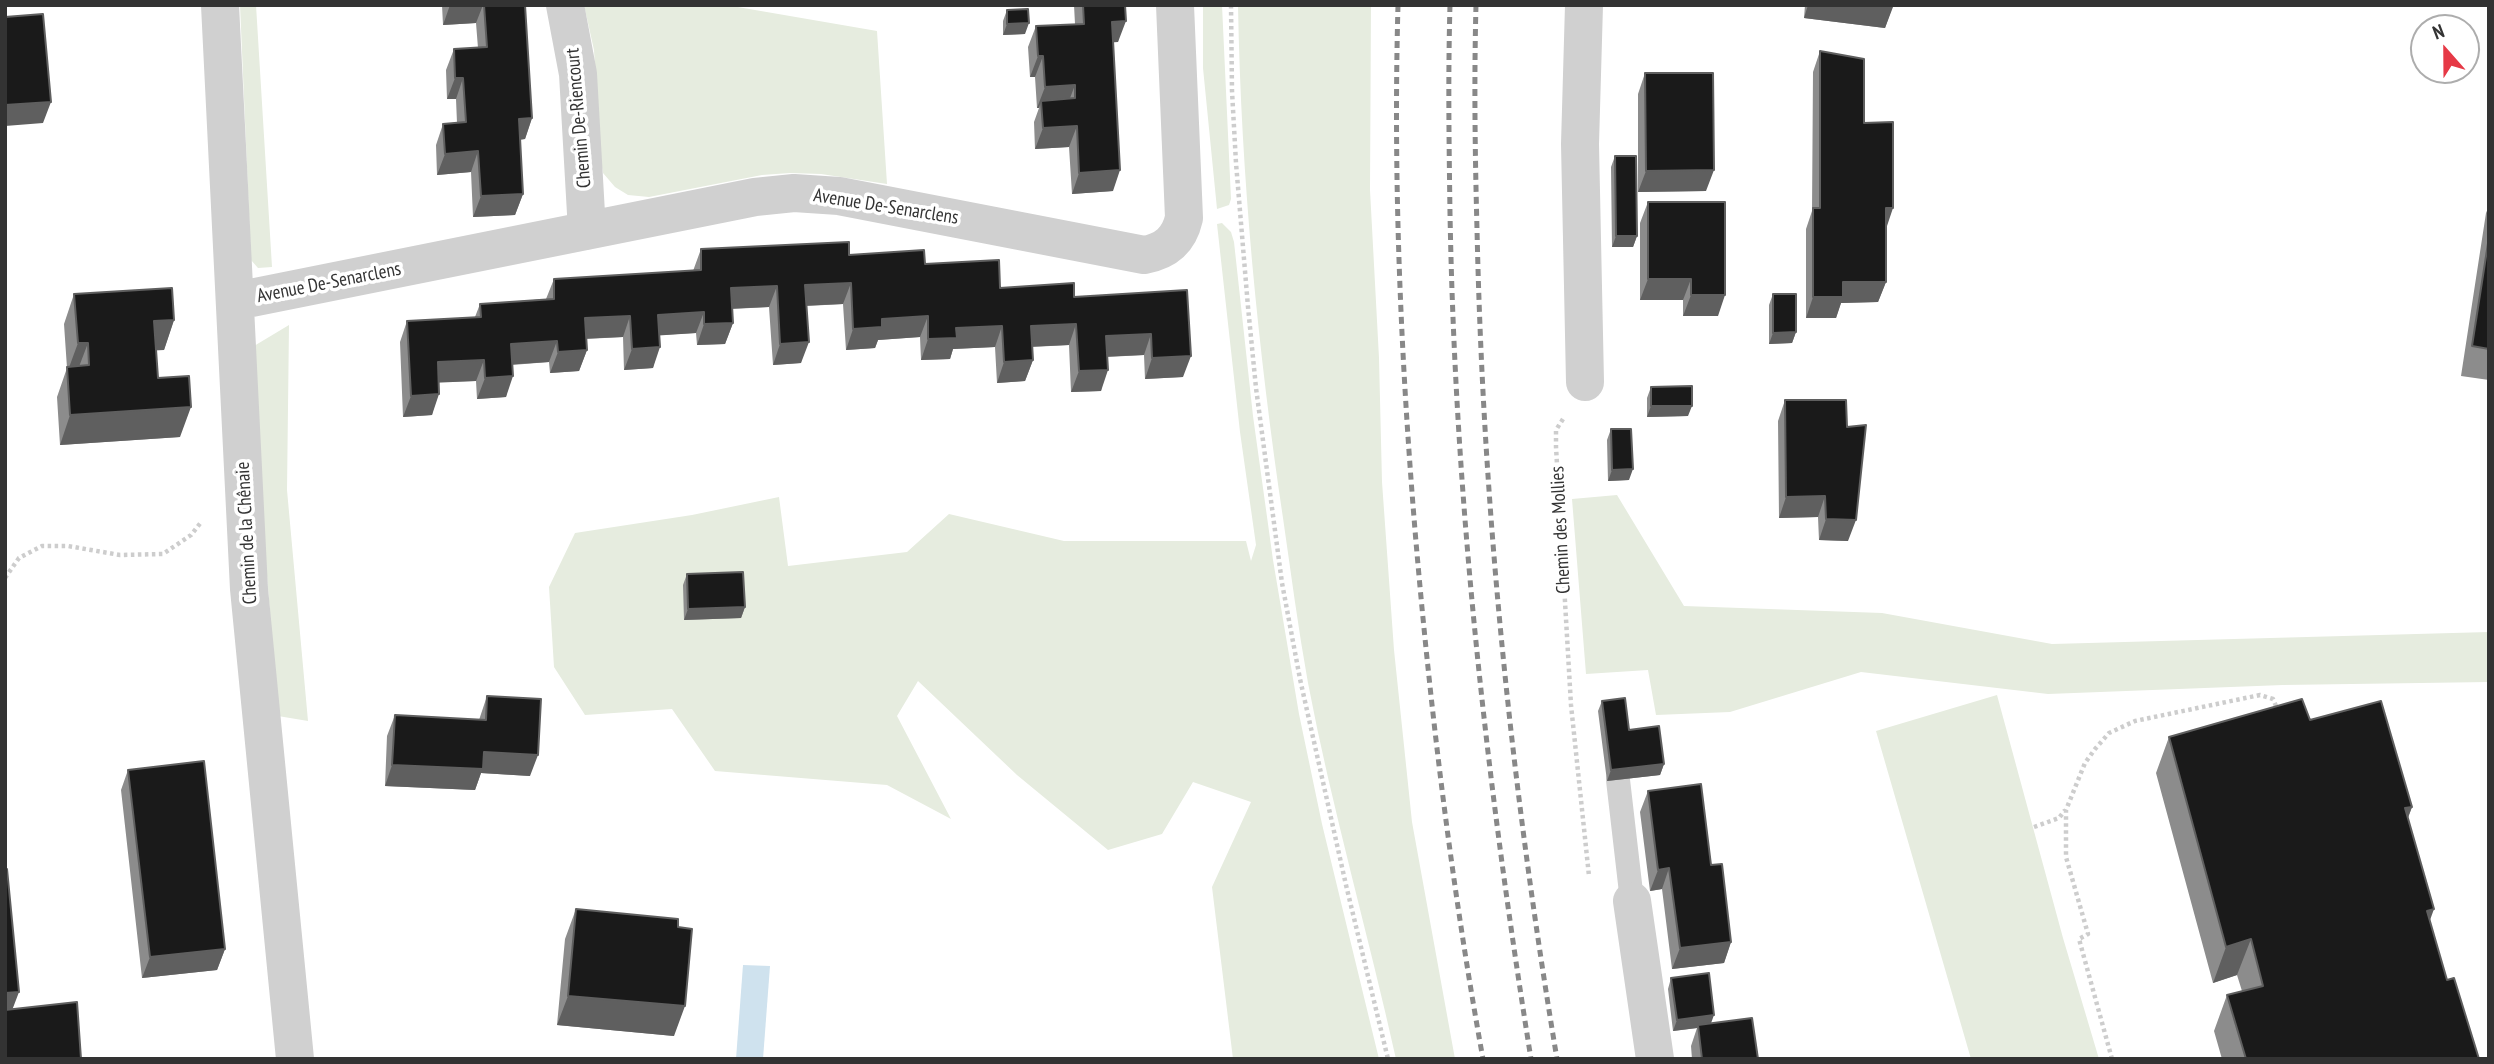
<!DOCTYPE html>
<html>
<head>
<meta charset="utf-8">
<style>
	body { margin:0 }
	#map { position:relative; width:2494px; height:1064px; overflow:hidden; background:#fff; font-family:"PT Sans Narrow",sans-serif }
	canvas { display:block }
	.frame { position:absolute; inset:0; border:7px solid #333; pointer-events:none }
	.north { position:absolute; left:2410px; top:14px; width:70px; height:70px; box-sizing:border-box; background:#fff; border:2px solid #adadad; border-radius:50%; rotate:339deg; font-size:19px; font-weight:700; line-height:28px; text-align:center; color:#333 }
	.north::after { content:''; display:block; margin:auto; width:24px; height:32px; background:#e63946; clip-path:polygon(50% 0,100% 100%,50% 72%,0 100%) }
</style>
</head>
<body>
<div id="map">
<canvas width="2494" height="1064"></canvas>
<div class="frame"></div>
<div class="north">N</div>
</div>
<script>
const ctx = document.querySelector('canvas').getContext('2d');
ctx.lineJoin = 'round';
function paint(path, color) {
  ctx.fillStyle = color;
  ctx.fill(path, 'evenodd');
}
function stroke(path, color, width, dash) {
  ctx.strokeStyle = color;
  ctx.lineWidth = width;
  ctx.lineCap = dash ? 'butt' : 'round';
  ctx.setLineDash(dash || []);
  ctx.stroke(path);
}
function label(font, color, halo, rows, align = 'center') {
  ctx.font = font + ' "PT Sans Narrow",sans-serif';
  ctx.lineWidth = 7;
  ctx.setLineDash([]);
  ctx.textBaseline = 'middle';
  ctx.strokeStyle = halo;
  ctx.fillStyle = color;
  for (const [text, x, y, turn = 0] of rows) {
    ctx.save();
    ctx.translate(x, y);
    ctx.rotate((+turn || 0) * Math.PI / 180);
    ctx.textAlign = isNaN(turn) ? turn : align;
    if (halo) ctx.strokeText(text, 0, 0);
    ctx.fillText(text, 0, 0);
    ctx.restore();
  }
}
const green = new Path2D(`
	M240,5H256L272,267L258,268L251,260Z
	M584,5H726L877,31L887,184L821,174L790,173L762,175L649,197L628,195L615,187L603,173L600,155L594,50Z
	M1203,5H1222L1231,199L1229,205L1217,209L1203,68Z
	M1238,5H1371L1370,190L1379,358L1382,482L1394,650L1412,822L1455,1059H1396C1368,933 1332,809 1308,683C1298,628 1291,573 1283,518C1258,349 1241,177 1238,5Z
	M1222,223L1231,232L1234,242L1253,416L1273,560L1299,714L1322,824L1379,1059H1233L1212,887L1251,802L1193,782L1162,834L1108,850L1017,775L918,681L897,716L951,819L887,785L715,771L672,709L585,715L554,667L549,587L575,533L692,515L779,497L788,566L907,552L949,514L1064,541H1246L1251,561L1256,545L1240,432L1217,224Z
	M289,325L287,490L308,721L278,716L263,524L254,346Z
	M1617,495L1684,606L1882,613L2052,644L2489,632V682L2283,685L2048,694L1861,672L1730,712L1656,715L1648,670L1586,674L1572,499Z
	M1997,695L2063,938L2099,1059H1971L1876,731Z`);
const water = new Path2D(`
	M743,965L770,966L763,1059H736Z`);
const path = new Path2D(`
	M1231,5L1232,91L1236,163L1248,307L1256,388L1282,583L1300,679L1346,885L1388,1059
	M1563,419L1556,430V447L1571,705L1589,876
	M5,578L19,558L42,546H68L120,555L163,554L191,535L202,521
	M2034,827L2059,818L2065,810
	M2112,1059L2079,939L2088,934L2066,857V810L2085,763L2095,749L2109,733L2135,721L2260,695L2273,699L2276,706`);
const lane = new Path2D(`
	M1618,780L1632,901`);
const street = new Path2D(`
	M220,5L249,589L295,1059
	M565,5L578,74L587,231
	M1584,5L1580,144L1585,382
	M236,301L755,197L794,193L839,196L1144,255C1166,251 1179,240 1184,218L1175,5
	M1632,901L1655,1059`);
const rail = new Path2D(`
	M1398,5C1393,184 1401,364 1416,542C1431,715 1452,888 1483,1059
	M1450,5C1448,74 1449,144 1450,213C1455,497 1486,778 1531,1059
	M1476,5C1474,80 1475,154 1477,229C1483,507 1511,784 1557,1059`);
const wall = new Path2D(`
	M442,5H525L532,118L525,139L520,140L523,194L515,215L473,217L471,172L437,175L436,145L443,124L457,123L456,99H447L446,70L454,49L478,48L476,23L443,25Z
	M1074,5H1125L1118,42H1113V191L1072,194L1069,147L1035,149L1034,122L1039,108H1037L1035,77H1030L1028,47L1036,26L1075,24Z
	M1805,5H1893L1885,28L1804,18Z
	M1007,10L1025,34L1003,35V21Z
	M1820,51L1864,123L1886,227V282L1878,302L1841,303L1836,318H1806V229L1812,211L1813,72Z
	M1645,73L1706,191L1638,192V94Z
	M1615,156L1637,236L1633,247H1612L1611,167Z
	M1648,202L1718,316H1683V300H1640V223Z
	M2489,206V380L2461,376L2486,213Z
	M701,249L849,255L925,264L1000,288L1074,297L1187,290L1183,377L1145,379L1144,355L1107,357L1101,391L1071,392L1069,345L1032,347L1033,360L1025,381L997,383L995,347L953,349L950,359L921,360L920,337L878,340L875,348L846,350L843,304L807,306L801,363L773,365L769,307L732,309L733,323L725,344L697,345L696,333L660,335L653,368L624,370L623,337L586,339L587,350L579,371L550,373L549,362L512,365L506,397L477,399L476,381L439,382L432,415L403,417L400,342L407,321L475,317L480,304L546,299L554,279L693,271Z
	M74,294L174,320L164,350H156L158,378L180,437L60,445L57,397L67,368L64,324Z
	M1773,294L1796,332L1792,343L1769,344V305Z
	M1651,387L1688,416L1647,417V398Z
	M1785,400L1847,427L1848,541L1819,540L1818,517L1779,518L1778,421Z
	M1611,429L1629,480L1608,481L1607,440Z
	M687,574L745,607L741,618L684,620L683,585Z
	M487,696L530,776L481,773L475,790L385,786L387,736L395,715L479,720Z
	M1602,701L1629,730L1664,764L1660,775L1607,781L1598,711Z
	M2310,720L2412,807L2408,818L2430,921L2447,980L2479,1059H2222L2214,1031L2227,995L2242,991L2237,975L2213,983L2156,773L2169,737Z
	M128,770L225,949L217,970L142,978L121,790Z
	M1648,791L1711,865L1731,942L1724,963L1672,969L1662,889L1650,891L1640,812Z
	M576,909L678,927L674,1036L557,1025L565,939Z
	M1671,978L1711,1023L1758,1059H1692L1691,1046L1697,1028L1673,1031L1668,989Z`);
const shadedWall = new Path2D(`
	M450,5H483L476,23L443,25Z
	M1808,5H1878L1893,7L1885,28L1804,18Z
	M1126,21L1118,42L1104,43L1112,22Z
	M1029,23L1025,34L1003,35L1007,24Z
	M1038,56H1043L1035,77H1030Z
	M455,78H463L456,99H447Z
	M1075,85L1067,106L1041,101L1039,108H1037L1045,87Z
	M51,102L43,123L5,126V105Z
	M532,118L525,139L511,140L519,119Z
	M1077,126L1069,147L1035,149L1043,128Z
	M478,151L471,172L437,175L445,154Z
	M1120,170L1113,191L1072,194L1079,173Z
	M1714,170L1706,191L1638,192L1646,171Z
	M523,194L515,215L473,217L481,196Z
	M1886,208H1893L1886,229Z
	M1616,236H1637L1633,247H1612Z
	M1648,279H1691L1683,300H1640Z
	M1843,282H1886L1878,302L1841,303L1836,318H1806L1813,297Z
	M851,283L843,304L798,306L805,285Z
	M777,286L769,307L723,309L731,288Z
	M1691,295H1725L1718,316H1683Z
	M704,312L696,333L651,336L658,315Z
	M630,316L623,337L577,339L585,318Z
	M928,316L920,337L878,340L875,348L846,350L853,329L882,319Z
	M174,320L164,350L144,351L154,321Z
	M733,323L725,344L697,345L704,324Z
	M1076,324L1069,345L1023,347L1031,326Z
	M1002,326L995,347L953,349L950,359L921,360L928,339L956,328Z
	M1796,332L1792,343L1769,344L1773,333Z
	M1151,334L1144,355L1098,357L1106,336Z
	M557,341L549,362L503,365L511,344Z
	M809,342L801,363L773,365L780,344Z
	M78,343H88L77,372L67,373Z
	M660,347L653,368L624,370L632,349Z
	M587,350L579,371L550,373L558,352Z
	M1191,356L1183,377L1145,379L1152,358Z
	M484,360L476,381L430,383L438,362Z
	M1033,360L1025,381L997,383L1004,362Z
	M1108,370L1101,391L1071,392L1079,371Z
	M513,376L506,397L477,399L485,378Z
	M439,394L432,415L403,417L411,396Z
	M1651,406H1692L1688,416L1647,417Z
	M191,407L180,437L60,445L70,415Z
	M1633,469L1629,480L1608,481L1612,470Z
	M1825,496L1818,517L1779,518L1786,497Z
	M1826,519L1856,520L1848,541L1819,540Z
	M745,607L741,618L684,620L688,609Z
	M484,752L538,755L530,776L481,773L475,790L385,786L392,765Z
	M1664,764L1660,775L1607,781L1611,770Z
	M2412,807L2398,843L2405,808Z
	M1669,868L1662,889L1650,891L1658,870Z
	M2434,909L2421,945L2427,911Z
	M2251,939L2237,975L2213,983L2226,947Z
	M1731,942L1724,963L1672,969L1680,948Z
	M225,949L217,970L142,978L150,957Z
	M19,992L8,1021L5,1022V993Z
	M568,996L685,1006L674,1036L557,1025Z
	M1714,1015L1710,1026L1698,1025L1697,1028L1673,1031L1677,1020Z`);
const building = new Path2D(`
	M484,5H525L532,118L519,119L523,194L481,196L478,151L445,154L443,124L466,122L463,78H455L454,49L487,47Z
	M1083,5H1125L1126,21L1112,22L1120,170L1079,173L1077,126L1043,128L1041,101L1075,98V85L1045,87L1043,56H1038L1036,26L1084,24Z
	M1028,9L1029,23L1007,24V10Z
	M43,14L51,102L5,105V17Z
	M1820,51L1864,59V123L1893,122V208H1886V282H1843V297H1813V208H1820Z
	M1645,73H1713L1714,170L1646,171Z
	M1615,156H1636L1637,236H1616Z
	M1648,202H1725V295H1691V279H1648Z
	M2489,237V349L2472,346Z
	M849,242V255L924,250L925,264L999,260L1000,288L1074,283V297L1187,290L1191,356L1152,358L1151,334L1106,336L1108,370L1079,371L1076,324L1031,326L1033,360L1004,362L1002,326L956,328L957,338L928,339V316L882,319V327L853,329L851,283L805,285L809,342L780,344L777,286L731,288L733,323L704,324V312L658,315L660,347L632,349L630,316L585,318L587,350L558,352L557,341L511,344L513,376L485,378L484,360L438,362L439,394L411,396L407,321L481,317L480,304L554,299V279L701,270V249Z
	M172,288L174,320L154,321L158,378L189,376L191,407L70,415L67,367L89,365L88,343H78L74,294Z
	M1773,294H1796V332L1773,333Z
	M1692,386V406H1651V387Z
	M1785,400H1846L1847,427L1866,425L1856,520L1826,519L1825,496L1786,497Z
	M1611,429H1631L1633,469L1612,470Z
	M743,572L745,607L688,609L687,574Z
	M487,696L541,699L538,755L484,752L483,769L392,765L395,715L486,720Z
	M1625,698L1629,730L1659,726L1664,764L1611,770L1602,701Z
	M2302,699L2310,720L2381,701L2412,807L2405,808L2434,909L2427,911L2447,980L2454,978L2479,1059H2246L2227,995L2263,986L2251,939L2226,947L2169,737Z
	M204,761L225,949L150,957L128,770Z
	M1701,784L1711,865L1722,864L1731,942L1680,948L1669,868L1658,870L1648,791Z
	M5,869H7L19,992L5,993Z
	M576,909L678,919V927L692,929L685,1006L568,996Z
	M1709,973L1714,1015L1677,1020L1671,978Z
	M77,1002L81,1059H5V1010Z
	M1752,1018L1758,1059H1702L1698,1025Z`);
const streetNames = [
	["Chemin De-Riencourt",579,118,-95],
	["Avenue De-Senarclens",886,207,9],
	["Avenue De-Senarclens",329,283,-11],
	["Chemin des Mollies",1561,530,-93],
	["Chemin de la Chênaie",247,533,-93]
];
paint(green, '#e6ecdf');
paint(water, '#cfe2ee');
stroke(path, '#cdcdcd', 4.5, [3.5, 3.5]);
stroke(lane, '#d0d0d0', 24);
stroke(street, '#d0d0d0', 38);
stroke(rail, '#888', 5, [7, 5]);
paint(wall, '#8c8c8c');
paint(shadedWall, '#5f5f5f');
paint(building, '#1a1a1a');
stroke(building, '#5f5f5f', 2);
label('19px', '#333', '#fff', streetNames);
</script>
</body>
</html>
